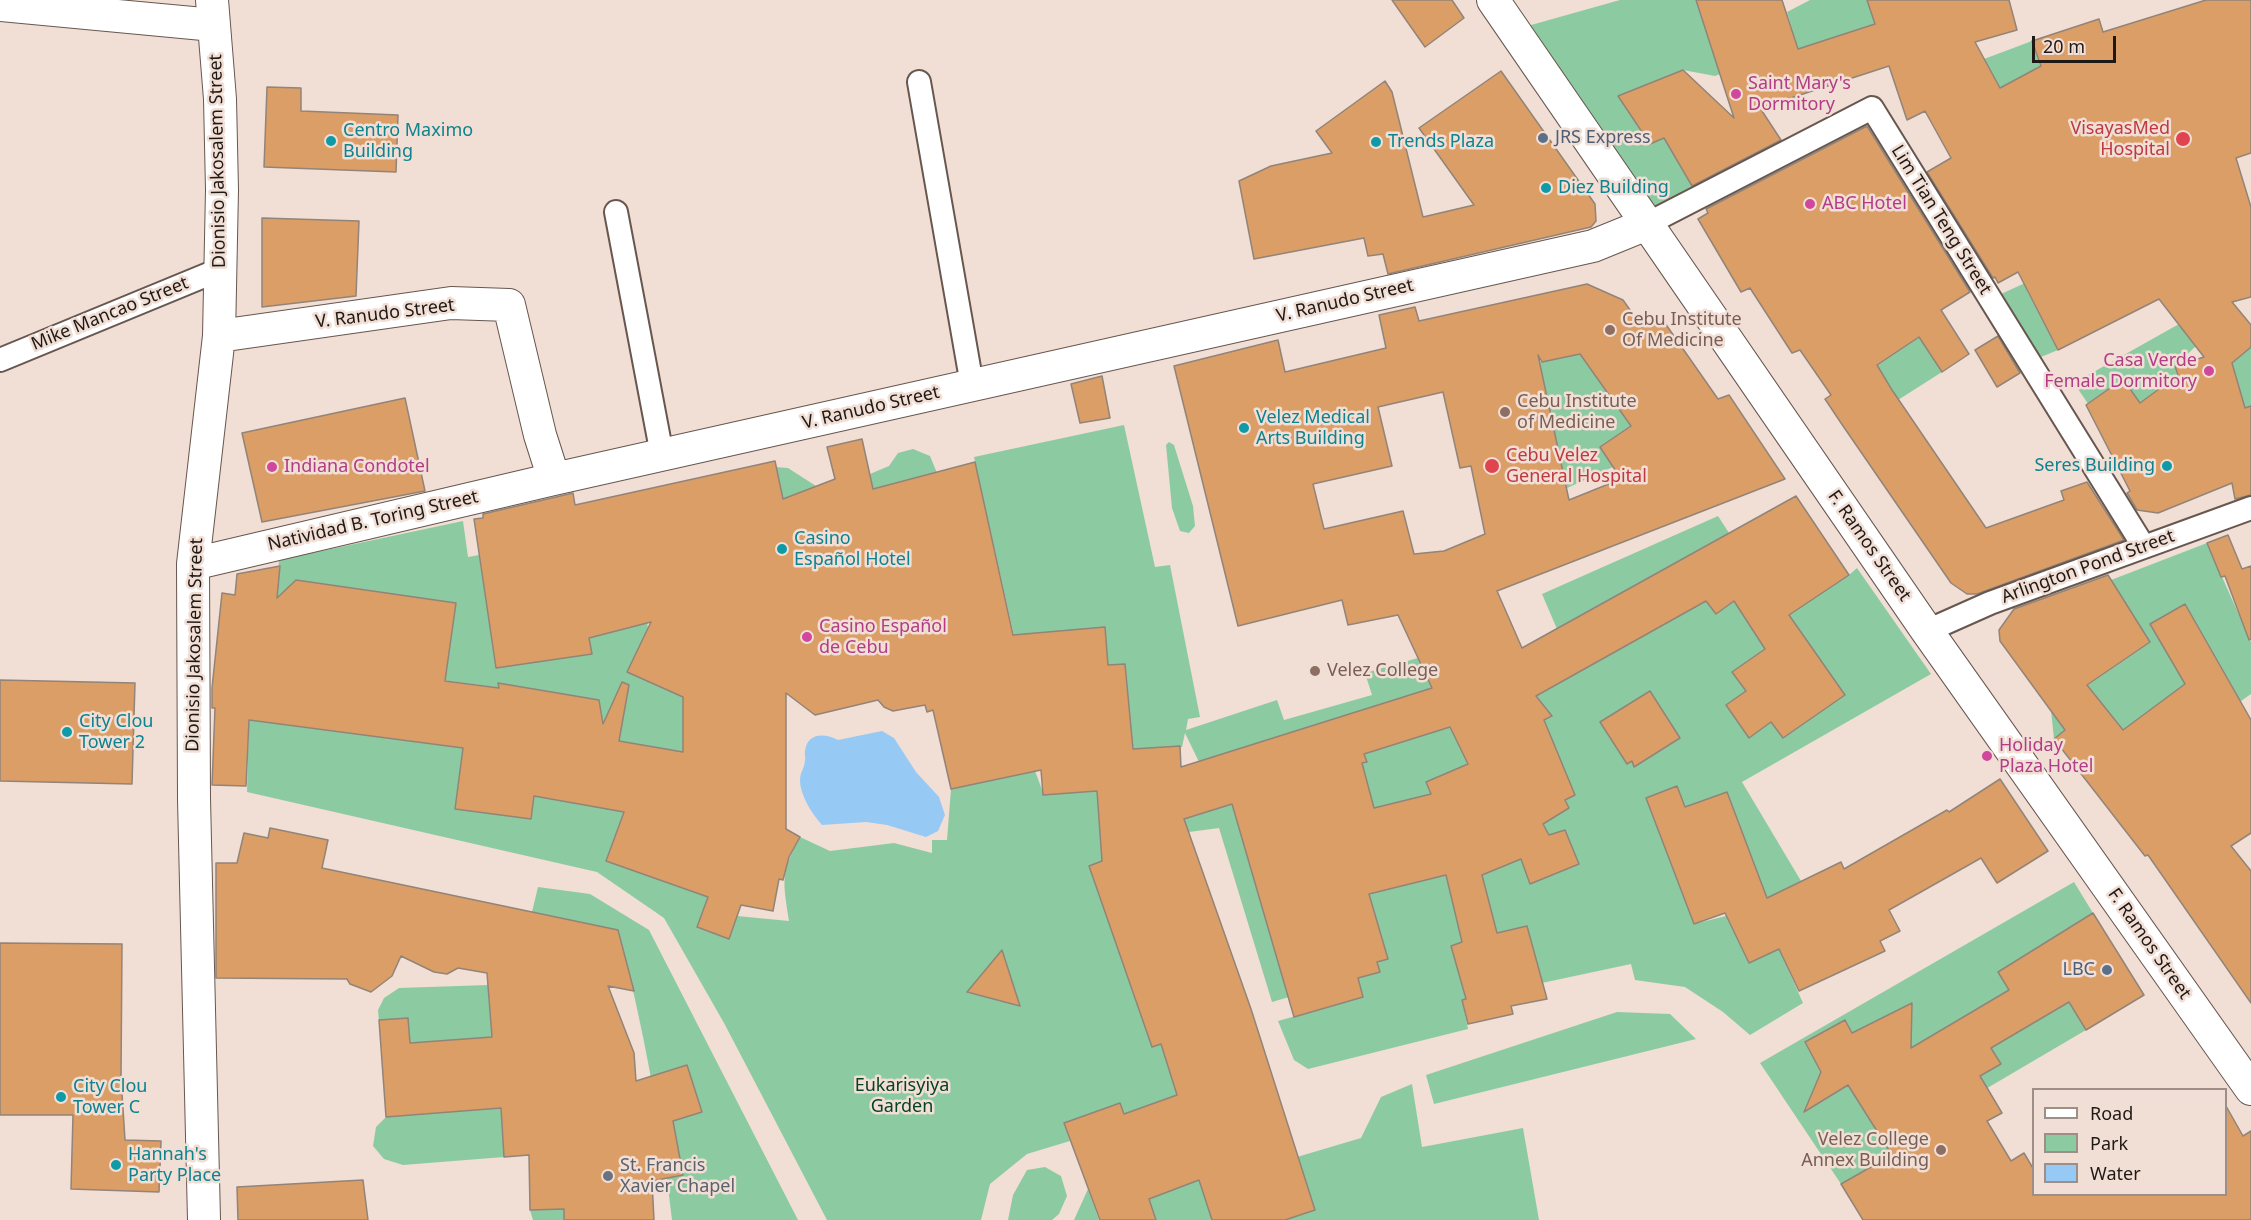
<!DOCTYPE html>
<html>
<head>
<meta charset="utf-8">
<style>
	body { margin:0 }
	#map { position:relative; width:2251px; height:1220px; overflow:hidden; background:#f1ded5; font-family:"Noto Sans",sans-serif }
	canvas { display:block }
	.legend { position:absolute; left:2032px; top:1088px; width:195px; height:108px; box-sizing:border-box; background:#f1ded5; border:2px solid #9d8f88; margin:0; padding:8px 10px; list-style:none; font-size:18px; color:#1f1915 }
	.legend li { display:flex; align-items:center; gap:12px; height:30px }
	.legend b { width:30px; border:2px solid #9d8f88 }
	.scale { position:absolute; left:2032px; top:36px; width:84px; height:27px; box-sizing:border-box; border:3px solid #1f1915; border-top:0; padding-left:8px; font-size:18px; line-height:21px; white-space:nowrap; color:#1f1915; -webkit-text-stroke:4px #f1ded5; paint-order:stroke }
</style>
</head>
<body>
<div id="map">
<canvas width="2251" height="1220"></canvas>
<ul class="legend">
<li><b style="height:8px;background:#fff"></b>Road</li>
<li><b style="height:16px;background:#8ccba2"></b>Park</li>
<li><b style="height:16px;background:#97c9f5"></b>Water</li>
</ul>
<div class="scale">20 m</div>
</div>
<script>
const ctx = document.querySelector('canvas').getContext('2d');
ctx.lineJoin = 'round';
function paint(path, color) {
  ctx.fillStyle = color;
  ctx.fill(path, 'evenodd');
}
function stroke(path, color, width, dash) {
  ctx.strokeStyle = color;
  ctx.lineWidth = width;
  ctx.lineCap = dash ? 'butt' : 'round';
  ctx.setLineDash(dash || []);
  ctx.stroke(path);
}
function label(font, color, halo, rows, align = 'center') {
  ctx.font = font + ' "Noto Sans",sans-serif';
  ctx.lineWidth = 5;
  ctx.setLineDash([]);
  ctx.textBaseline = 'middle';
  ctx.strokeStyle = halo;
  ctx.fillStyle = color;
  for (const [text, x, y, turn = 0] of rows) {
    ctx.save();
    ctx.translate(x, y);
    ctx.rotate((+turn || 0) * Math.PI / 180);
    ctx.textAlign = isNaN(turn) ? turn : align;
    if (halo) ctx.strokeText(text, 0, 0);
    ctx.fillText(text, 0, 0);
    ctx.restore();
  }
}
const green = new Path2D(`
	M1620,0H1696L1720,74L1715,76L1683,70L1618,96L1650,144L1690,126L1702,148L1678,163L1697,194L1650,217L1524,27Z
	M1810,0H1867L1875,24L1798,49L1787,12Z
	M2032,41L2042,71L2003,94L1984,59Z
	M2053,270L2056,276L2027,291L2058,350L2036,359L1999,295Z
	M1895,301L1942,372L1898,400L1876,366L1890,356Z
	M2179,324L2196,346L2175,366L2186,402L2178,403L2164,385L2124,415L2101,423L2074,383Z
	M2251,347V406L2245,408L2232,363Z
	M1580,354L1631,426L1600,447L1613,467L1565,489L1539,362Z
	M1124,425L1155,567L1170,565L1200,717L1188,719L1186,730L1277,700L1284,720L1372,695L1365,673L1418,658L1432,688L1199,762L1214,809L1367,762L1364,754L1450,727L1465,757L1552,717L1536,696L1706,601H1734L1849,575L1857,568L1931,674L1742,782L1801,881L1767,898L1685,807L1677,787L1647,798L1694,924L1726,916L1749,963L1779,949L1803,1003L1750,1035L1723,1012L1685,987L1635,980L1631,964L1462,1000L1468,1029L1308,1069L1294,1060L1278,1021L1363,997L1358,978L1377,962L1387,959L1377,922L1289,997L1272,1002L1219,828L1189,832L1089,866L1152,1047L1162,1043L1183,1114L1089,1115L1064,1123L1070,1141L1027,1154L990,1184L981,1220H827L724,1023L664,918L597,872L247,792L249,712L285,725L463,748L456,809L531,819L547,694L300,661L456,603L312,582L274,635L279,560L463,521L468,557L479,555L496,668L591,654L586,616L647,622L648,628L628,672L703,706L683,816L629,797L606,860L708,897L698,928L729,939L737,916L789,921C783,881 780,874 800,837L830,851L894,843L932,853V840H947L951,789L1035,771L1044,795L1097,791L1100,828L1199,762L1185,733L1182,747L1133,749L1125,664L1108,665L1105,627L1029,634L1026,689L974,457ZM1002,951L1020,1005L968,993Z
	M1169,442L1174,445L1193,506L1195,526L1189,533L1180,531L1172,508L1166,445Z
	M913,449L930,456L937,473L873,489L870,474L889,466L898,453Z
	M776,467L788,468L816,486L803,491L797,505L785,508Z
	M1718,516L1729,533L1557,629L1542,594Z
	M2207,543L2251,642V694L2224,713L2123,730L2101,703L2054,739L2051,710L2139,650L2126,625L2136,619L2111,580Z
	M2074,882L2093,913L2036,949L2086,1030L1955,1107L1960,1115L1841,1184L1760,1063Z
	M538,887L590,894L649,930L798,1220H672C661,1123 643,1024 618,930L532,912Z
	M488,985L492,1037L381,1045L378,1010L384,998L399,988Z
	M1617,1012L1670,1014L1696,1039L1434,1104L1426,1075Z
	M1412,1084L1422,1147L1523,1128L1539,1220H1285L1297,1157L1361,1138L1381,1097Z
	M501,1108L504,1157L403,1165L384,1159L373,1146L376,1127L386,1117Z
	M1045,1167L1061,1176L1067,1196L1059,1214L1052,1220H1008L1013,1195L1027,1170Z
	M1199,1180L1212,1220H1156L1149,1199Z
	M1088,1189L1099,1220H1074Z
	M564,1209V1220H533L530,1210Z`);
const water = new Path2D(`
	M882,731L894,738L916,772L939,797L945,815L938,831L926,837L887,825L866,822L822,825C813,815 804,801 801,788C798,772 804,772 805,760C806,757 804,754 805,751C807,732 826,733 838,740Z`);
const building = new Path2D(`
	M1392,0H1452L1464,18L1425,47Z
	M1696,0H1782L1798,49L1875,24L1867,0H2009L2017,30L1975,42L2000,88L2041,66L2032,41L2099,19L2103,32L2206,0H2251V153L2236,158L2251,207V297L2232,302L2251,325V347L2232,363L2245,408L2251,406V495L2235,499L2232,483L2158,513L2137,510L2127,493L2130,491L2086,405L2123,379L2140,403L2178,375L2175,366L2204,357L2159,299L2058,350L2018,272L1998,283L1995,277L1993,278L1927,172L1951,158L1925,111L1907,120L1889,66L1760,108L1781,140L1692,186L1664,138L1650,144L1618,96L1683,70L1734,118Z
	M1501,71L1595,204L1596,221L1591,227L1388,274L1383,254L1368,256L1364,238L1254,259L1239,181L1271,166L1332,153L1316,131L1385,81L1392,92L1423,217L1474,205L1419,128Z
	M267,87L301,88V111L398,115L396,172L264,167Z
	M1867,126L1970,292L1941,310L1969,354L1942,372L1919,337L1877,365L1892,390L1986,528L2064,500L2061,491L2087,482L2124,540L1977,594H1967L1951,583L1841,423L1825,399L1831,395L1800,350L1792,353L1750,288L1741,292L1698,219L1708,213L1706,209Z
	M262,218L359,221L356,296L262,307Z
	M1587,284L1623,300L1642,327L1660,316L1718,399L1729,395L1785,479L1497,591L1522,648L1796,496L1849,575L1789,615L1845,695L1783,738L1771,722L1749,738L1726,705L1746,691L1732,672L1765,649L1734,601L1716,614L1706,601L1536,696L1552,716L1544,720L1575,795L1565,800L1569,808L1543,824L1549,835L1565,830L1579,864L1530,884L1521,859L1482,875L1497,933L1527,926L1547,999L1511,1006L1513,1014L1468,1024L1462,1000L1466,999L1451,946L1462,942L1446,875L1369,894L1388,959L1377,962L1380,972L1358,978L1363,997L1294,1017L1232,804L1184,819L1251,1009L1315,1210L1285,1220H1212L1199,1180L1149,1199L1156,1220H1100L1064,1123L1120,1103L1124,1114L1177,1095L1161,1044L1152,1047L1089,866L1102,861L1097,791L1043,795L1041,770L951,789L933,710L927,712L925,705L893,711L884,707L878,700L815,715L786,693V829L800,837L789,857L783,880L779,879L773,911L741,905L729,939L697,927L708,897L606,861L624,812L534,796L531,819L455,809L463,748L249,720L246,786L212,785L215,708H212V688L222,593L235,595L237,574L280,566L277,598L296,580L456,603L445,681L499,688L498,683L599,700L603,724L622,682L629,685L619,741L683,752V697L627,672L651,622L589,638L592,654L496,668L474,519L483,518V514L573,493L575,505L775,461L783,499L835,479L827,447L862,439L873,489L975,462L1013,635L1105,627L1108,665L1125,664L1133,749L1180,746L1181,767L1432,688L1398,615L1348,625L1342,600L1238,626L1174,366L1278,340L1285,372L1386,348L1379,315L1415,307L1419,321ZM1580,354L1631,426L1600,447L1621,479L1569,500L1538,355L1542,362ZM1443,392L1460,468L1471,466L1485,534L1444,551L1414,554L1403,511L1324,529L1313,484L1392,466L1378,407ZM1450,727L1468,764L1426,782L1431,794L1374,808L1362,763L1367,762L1364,754Z
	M1998,336L2020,373L1997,387L1975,350Z
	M1102,376L1110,418L1080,423L1071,384Z
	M405,398L425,491L262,522L242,433Z
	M2228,535L2242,569L2251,566V639L2249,640L2225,576L2221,577L2207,543Z
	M2108,575L2150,642L2087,685L2123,730L2185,684L2150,624L2185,604L2251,720V833L2231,846L2251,871V1003L2148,855L2145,856L2054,739L2065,730L2000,641L1999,630L2014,609Z
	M0,680L135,683L132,784L0,781Z
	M1650,691L1680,738L1634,767L1632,761L1627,764L1600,722Z
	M2000,779L2048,851L1997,883L1981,858L1889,910L1900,931L1880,941L1885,951L1799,991L1779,949L1749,963L1725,913L1694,924L1646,798L1677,786L1685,807L1727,792L1767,898L1841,862L1844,869L1947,810L1949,812Z
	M270,828L328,840L322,868L618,930L634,991L608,986L634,1053L636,1081L687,1065L702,1112L673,1121L683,1175L652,1181L654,1220H564V1209L530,1210L529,1155L504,1157L501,1108L386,1117L379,1020L408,1018L410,1043L492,1037L487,973L458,968L447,974L434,972L401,956L392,976L371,992L350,984L347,979L216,978V863H237L244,833L268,838Z
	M2093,913L2144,995L2086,1030L2069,1002L1991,1048L2001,1064L1980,1076L2002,1113L1987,1121L2011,1161L2024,1153L2034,1170V1194H2226V1106L2243,1136L2251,1131V1220H1863L1841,1184L1892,1155L1848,1085L1804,1112L1821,1072L1805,1042L1845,1020L1852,1033L1912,1003L1911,1048L2009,990L1998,972Z
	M0,943L122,944L121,1078L125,1140L161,1141L159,1192L71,1189L73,1115H0Z
	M1002,950L1020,1006L967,992Z
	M363,1180L368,1220H238L237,1187Z`);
const street = new Path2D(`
	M919,82L972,385
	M616,212L662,455
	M1647,224L1872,108L2144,547
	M0,360L221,269
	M1927,631L1990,603L2251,508`);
const secondary = new Path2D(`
	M1493,0L1927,631L2251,1089
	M0,5L214,25
	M219,336L451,303L509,305L540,435L554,479
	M193,564L554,479L1593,246L1647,224
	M204,1220L194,799L193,564L219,336L222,190L220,99L212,0`);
const markers = [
	[1736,94,6,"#d1479c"],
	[1543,138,6,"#5c6f8a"],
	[2183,139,8,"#e0444e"],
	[331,141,6,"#0f9aa8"],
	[1376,142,6,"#0f9aa8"],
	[1546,188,6,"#0f9aa8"],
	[1810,204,6,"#d1479c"],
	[1610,330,6,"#8d6e63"],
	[2209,371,6,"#d1479c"],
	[1505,412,6,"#8d6e63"],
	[1244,428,6,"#0f9aa8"],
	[1492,466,8,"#e0444e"],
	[2167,466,6,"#0f9aa8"],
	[272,467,6,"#d1479c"],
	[782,549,6,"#0f9aa8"],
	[807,637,6,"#d1479c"],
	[1315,671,6,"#8d6e63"],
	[67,732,6,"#0f9aa8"],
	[1987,756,6,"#d1479c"],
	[2107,970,6,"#5c6f8a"],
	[61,1097,6,"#0f9aa8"],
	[1941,1150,6,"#8d6e63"],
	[116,1165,6,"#0f9aa8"],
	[608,1176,6,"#6b7280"]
];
const hotelNames = [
	["Saint Mary's",1748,84],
	["Dormitory",1748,105],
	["ABC Hotel",1822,204],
	["Casa Verde",2197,361,"right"],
	["Female Dormitory",2197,382,"right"],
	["Indiana Condotel",284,467],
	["Casino Español",819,627],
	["de Cebu",819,648],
	["Holiday",1999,746],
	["Plaza Hotel",1999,767]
];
const healthNames = [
	["VisayasMed",2170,129],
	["Hospital",2170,150],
	["Cebu Velez",1506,456,"left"],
	["General Hospital",1506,477,"left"]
];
const cultureNames = [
	["Centro Maximo",343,131],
	["Building",343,152],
	["Trends Plaza",1388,142],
	["Diez Building",1558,188],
	["Velez Medical",1256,418],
	["Arts Building",1256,439],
	["Seres Building",2155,466,"right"],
	["Casino",794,539],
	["Español Hotel",794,560],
	["City Clou",79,722],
	["Tower 2",79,743],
	["City Clou",73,1087],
	["Tower C",73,1108],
	["Hannah's",128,1155],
	["Party Place",128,1176]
];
const serviceNames = [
	["JRS Express",1555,138],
	["LBC",2095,970,"right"]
];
const streetNames = [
	["Dionisio Jakosalem Street",218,161,-91],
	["Lim Tian Teng Street",1941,220,58],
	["V. Ranudo Street",1345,301,-13],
	["Mike Mancao Street",110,314,-22],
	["V. Ranudo Street",385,314,-7],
	["V. Ranudo Street",871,408,-13],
	["Natividad B. Toring Street",373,521,-13],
	["F. Ramos Street",1869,546,55],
	["Arlington Pond Street",2088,567,-20],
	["Dionisio Jakosalem Street",195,645,-89],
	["F. Ramos Street",2149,944,55]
];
const educationNames = [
	["Cebu Institute",1622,320],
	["Of Medicine",1622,341],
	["Cebu Institute",1517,402],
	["of Medicine",1517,423],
	["Velez College",1327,671],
	["Velez College",1929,1140,"right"],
	["Annex Building",1929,1161,"right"]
];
const parkNames = [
	["Eukarisyiya",902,1086],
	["Garden",902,1107]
];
const worshipNames = [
	["St. Francis",620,1166],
	["Xavier Chapel",620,1187]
];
paint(green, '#8ccba2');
paint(water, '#97c9f5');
paint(building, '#db9e67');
stroke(building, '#928478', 1.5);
stroke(street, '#67574f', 26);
stroke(secondary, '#67574f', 34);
stroke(street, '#fff', 22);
stroke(secondary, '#fff', 32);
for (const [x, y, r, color] of markers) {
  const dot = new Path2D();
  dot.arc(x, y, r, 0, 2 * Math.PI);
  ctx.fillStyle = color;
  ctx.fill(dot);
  stroke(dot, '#f1ded5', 2);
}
label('18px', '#b23c85', '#f1ded5', hotelNames, 'left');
label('18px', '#be3a42', '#f1ded5', healthNames, 'right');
label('18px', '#0d838f', '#f1ded5', cultureNames, 'left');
label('18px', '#4e5e75', '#f1ded5', serviceNames, 'left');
label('18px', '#1f1915', '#f1ded5', streetNames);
label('18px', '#785e54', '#f1ded5', educationNames, 'left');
label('18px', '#054224', '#f1ded5', parkNames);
label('18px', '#5b616d', '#f1ded5', worshipNames, 'left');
</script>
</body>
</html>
